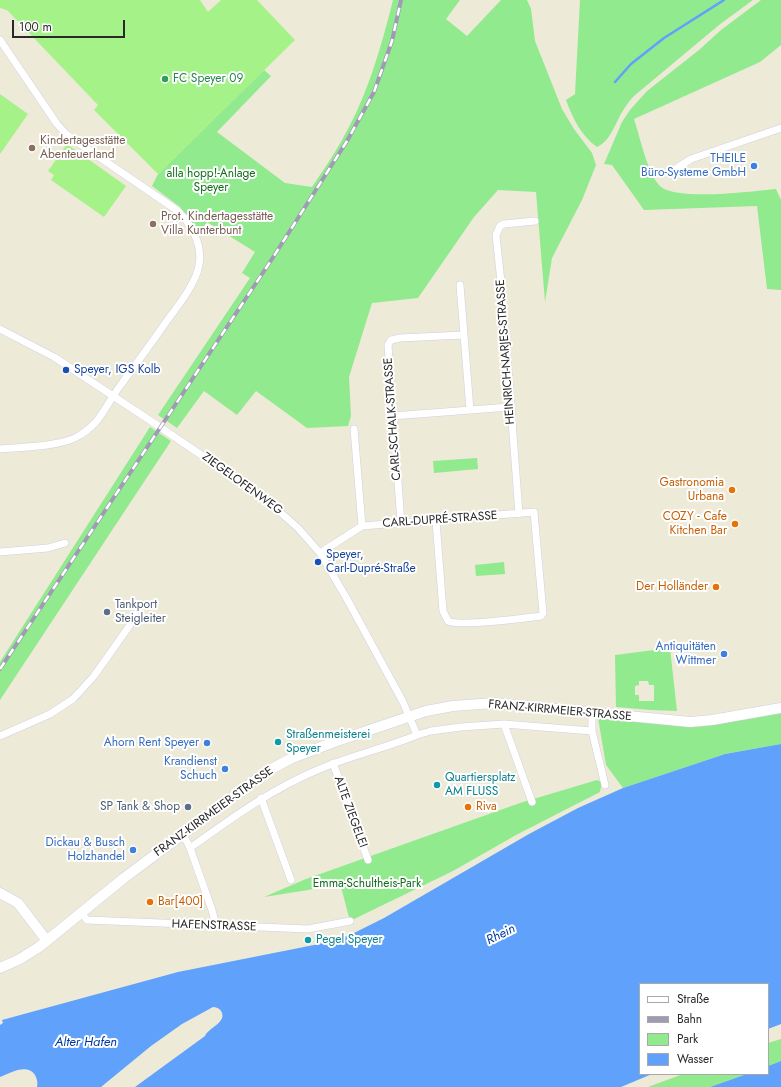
<!DOCTYPE html>
<html>
<head>
<meta charset="utf-8">
<style>
	body { margin:0 }
	#map { position:relative; width:781px; height:1087px; overflow:hidden; background:#edead8; font-family:Jost,sans-serif }
	canvas { display:block }
	.legend { position:absolute; left:639px; top:983px; width:130px; height:92px; box-sizing:border-box; background:#fff; border:1px solid #a9a9a9; margin:0; padding:5px 7px; list-style:none; font-size:12px; color:#292929 }
	.legend li { display:flex; align-items:center; gap:8px; height:20px }
	.legend b { width:20px; border:1px solid #a9a9a9 }
	.scale { position:absolute; left:12px; top:20px; width:113px; height:18px; box-sizing:border-box; border:2px solid #292929; border-top:0; padding-left:5px; font-size:12px; line-height:14px; white-space:nowrap; color:#292929; -webkit-text-stroke:3px #fff; paint-order:stroke }
</style>
</head>
<body>
<div id="map">
<canvas width="781" height="1087"></canvas>
<ul class="legend">
<li><b style="height:5px;background:#fff"></b>Straße</li>
<li><b style="height:5px;background:#9f9bb5"></b>Bahn</li>
<li><b style="height:11px;background:#91ea8e"></b>Park</li>
<li><b style="height:11px;background:#5fa1fb"></b>Wasser</li>
</ul>
<div class="scale">100 m</div>
</div>
<script>
const ctx = document.querySelector('canvas').getContext('2d');
ctx.lineJoin = 'round';
function paint(path, color) {
  ctx.fillStyle = color;
  ctx.fill(path, 'evenodd');
}
function stroke(path, color, width, dash) {
  ctx.strokeStyle = color;
  ctx.lineWidth = width;
  ctx.lineCap = dash ? 'butt' : 'round';
  ctx.setLineDash(dash || []);
  ctx.stroke(path);
}
function label(font, color, halo, rows, align = 'center') {
  ctx.font = font + ' Jost,sans-serif';
  ctx.lineWidth = 4;
  ctx.setLineDash([]);
  ctx.textBaseline = 'middle';
  ctx.strokeStyle = halo;
  ctx.fillStyle = color;
  for (const [text, x, y, turn = 0] of rows) {
    ctx.save();
    ctx.translate(x, y);
    ctx.rotate((+turn || 0) * Math.PI / 180);
    ctx.textAlign = isNaN(turn) ? turn : align;
    if (halo) ctx.strokeText(text, 0, 0);
    ctx.fillText(text, 0, 0);
    ctx.restore();
  }
}
const green = new Path2D(`
	M393,0H460L446,19L467,36L501,0H527L531,9L535,41L562,109L574,129L592,153L596,165L582,200L552,258L545,302L536,192L498,190L474,217L418,298L372,303L349,377L351,416L348,426L307,428L256,391L237,415L204,391L177,428L158,415L250,278L242,273L255,252L207,222L201,230H196L180,207L152,186L158,174L264,70L271,76L217,132L285,183L312,187C322,172 333,156 342,140C367,97 381,48 393,0Z
	M580,0H753L719,25L634,96C630,100 627,104 624,109C615,122 612,140 597,147C582,137 572,117 566,100L575,94Z
	M761,0H781V45L760,62L634,119C640,137 647,171 659,185C673,202 754,191 776,189L781,200V290L767,289L757,206L644,210L612,165L604,164L622,122L630,110L647,91L699,50L721,30Z
	M150,427L171,441L0,700V662Z
	M477,458L478,469L434,473L433,461Z
	M504,562L505,574L476,576L475,565Z
	M670,648L677,711L651,710L616,707L615,655ZM639,681H648L649,685H654V701H639V695H635V686L639,685Z
	M781,711V744L725,754L623,788L606,765L598,718L671,725L690,726Z
	M597,780L602,782L600,792L516,835L453,871L350,921L340,883L308,890L264,897L306,879L520,803Z
	M781,1039V1061L768,1066V1043Z
	M683,1074H747L710,1087H648Z`);
const pitch = new Path2D(`
	M0,0H200L208,12L221,0H257L295,40L158,174L94,110L98,105L7,10L0,8Z
	M0,94L28,114L0,154Z
	M67,144L126,186L104,217L51,180L54,175L48,171Z`);
const water = new Path2D(`
	M781,744V1024L768,1029V984H640V1074H652L621,1087H135L205,1036C208,1028 228,1022 221,1011C219,1008 216,1007 213,1007L182,1024L151,1046L101,1087H37C38,1082 37,1079 35,1075C27,1063 10,1073 0,1077V1025L3,1023L2,1020L178,972L319,944L350,935L384,918L529,834L578,808L623,788L725,754Z
	M781,1061V1087H710L747,1074H768V1066Z`);
const stream = new Path2D(`
	M615,82L631,64L664,38L724,0`);
const street = new Path2D(`
	M0,40L57,124L67,135L178,211C191,224 203,245 199,265C196,284 177,307 166,322C151,344 135,365 120,386C111,398 105,411 96,422C91,427 86,432 80,435C63,447 21,447 0,449
	M669,173L691,159L781,128
	M460,285L470,410
	M0,329L54,357L160,427L263,497L298,528L320,553L347,599L403,702L417,735L431,731L461,727L504,724L592,731L605,785
	M392,416L510,407
	M354,429L362,526
	M519,514L503,301L496,235L500,226L504,224L535,221
	M401,523L388,345L391,340L400,338L463,335
	M0,552L48,548L65,543
	M320,553L362,526L534,512L543,613L541,616C525,618 458,627 448,621L443,611L436,521
	M592,713V731
	M504,724L532,802
	M0,736L50,714L73,699L94,676L130,625L135,614
	M333,763L368,860
	M261,798L291,880
	M183,834L190,848L212,910L216,926
	M190,848C233,817 273,788 322,768C353,755 386,748 417,735
	M81,913L87,920L308,929L350,921`);
const secondary = new Path2D(`
	M0,893L18,903L47,941
	M0,968L20,959L39,947L124,878L258,778L273,768L292,758L334,742L426,711L453,706L494,703L690,722L712,720L781,708`);
const rail = new Path2D(`
	M0,669L272,259L347,141L374,92L392,41L401,0`);
const markers = [
	[165,79,4,"#2e9e5b"],
	[32,148,4,"#8d6e63"],
	[754,166,4,"#3f7fe0"],
	[153,224,4,"#8d6e63"],
	[66,370,4,"#1a4fb4"],
	[732,490,4,"#e8710a"],
	[735,524,4,"#e8710a"],
	[318,562,4,"#1a4fb4"],
	[716,587,4,"#e8710a"],
	[107,612,4,"#5c6f8a"],
	[724,654,4,"#3f7fe0"],
	[278,742,4,"#0f9aa8"],
	[207,743,4,"#3f7fe0"],
	[225,769,4,"#3f7fe0"],
	[437,785,4,"#0f9aa8"],
	[188,807,4,"#5c6f8a"],
	[468,807,4,"#e8710a"],
	[133,850,4,"#3f7fe0"],
	[150,902,4,"#e8710a"],
	[308,940,4,"#0f9aa8"]
];
const leisureNames = [
	["FC Speyer 09",173,79]
];
const educationNames = [
	["Kindertagesstätte",40,141],
	["Abenteuerland",40,155],
	["Prot. Kindertagesstätte",161,217],
	["Villa Kunterbunt",161,231]
];
const shopNames = [
	["THEILE",746,159],
	["Büro-Systeme GmbH",746,173],
	["Antiquitäten",716,647],
	["Wittmer",716,661],
	["Ahorn Rent Speyer",199,743],
	["Krandienst",217,762],
	["Schuch",217,776],
	["Dickau & Busch",125,843],
	["Holzhandel",125,857]
];
const parkNames = [
	["alla hopp!-Anlage",211,174],
	["Speyer",211,188],
	["Emma-Schultheis-Park",367,884]
];
const streetNames = [
	["HEINRICH-NARJES-STRASSE",506,352,-94],
	["CARL-SCHALK-STRASSE",393,419,-94],
	["ZIEGELOFENWEG",242,484,36],
	["CARL-DUPRÉ-STRASSE",440,520,-4],
	["FRANZ-KIRRMEIER-STRASSE",560,711,5],
	["FRANZ-KIRRMEIER-STRASSE",214,812,-36],
	["ALTE ZIEGELEI",350,812,70],
	["HAFENSTRASSE",214,926,2]
];
const transitNames = [
	["Speyer, IGS Kolb",74,370],
	["Speyer,",326,555],
	["Carl-Dupré-Straße",326,569]
];
const foodNames = [
	["Gastronomia",724,483],
	["Urbana",724,497],
	["COZY - Cafe",727,517],
	["Kitchen Bar",727,531],
	["Der Holländer",708,587],
	["Riva",476,807,"left"],
	["Bar[400]",158,902,"left"]
];
const serviceNames = [
	["Tankport",115,605],
	["Steigleiter",115,619],
	["SP Tank & Shop",180,807,"right"]
];
const cultureNames = [
	["Straßenmeisterei",286,735],
	["Speyer",286,749],
	["Quartiersplatz",445,778],
	["AM FLUSS",445,792],
	["Pegel Speyer",316,940]
];
const waterNames = [
	["Rhein",501,935,-26],
	["Alter Hafen",86,1043]
];
paint(green, '#91ea8e');
paint(pitch, '#a5f289');
paint(water, '#5fa1fb');
stroke(stream, '#5fa1fb', 2.5);
stroke(street, '#d0cee4', 8);
stroke(secondary, '#d0cee4', 11);
stroke(street, '#fff', 7);
stroke(secondary, '#fff', 10);
stroke(rail, '#9f9bb5', 4);
stroke(rail, '#fff', 2.5, [8]);
for (const [x, y, r, color] of markers) {
  const dot = new Path2D();
  dot.arc(x, y, r, 0, 2 * Math.PI);
  ctx.fillStyle = color;
  ctx.fill(dot);
  stroke(dot, '#fff', 1.5);
}
label('12px', '#27864d', '#fff', leisureNames, 'left');
label('12px', '#785e54', '#fff', educationNames, 'left');
label('12px', '#366cbe', '#fff', shopNames, 'right');
label('12px', '#126c1b', '#fff', parkNames);
label('12px', '#292929', '#fff', streetNames);
label('12px', '#164399', '#fff', transitNames, 'left');
label('12px', '#c56008', '#fff', foodNames, 'right');
label('12px', '#4e5e75', '#fff', serviceNames, 'left');
label('12px', '#0d838f', '#fff', cultureNames, 'left');
label('italic 13px', '#0039a5', '#fff', waterNames);
</script>
</body>
</html>
